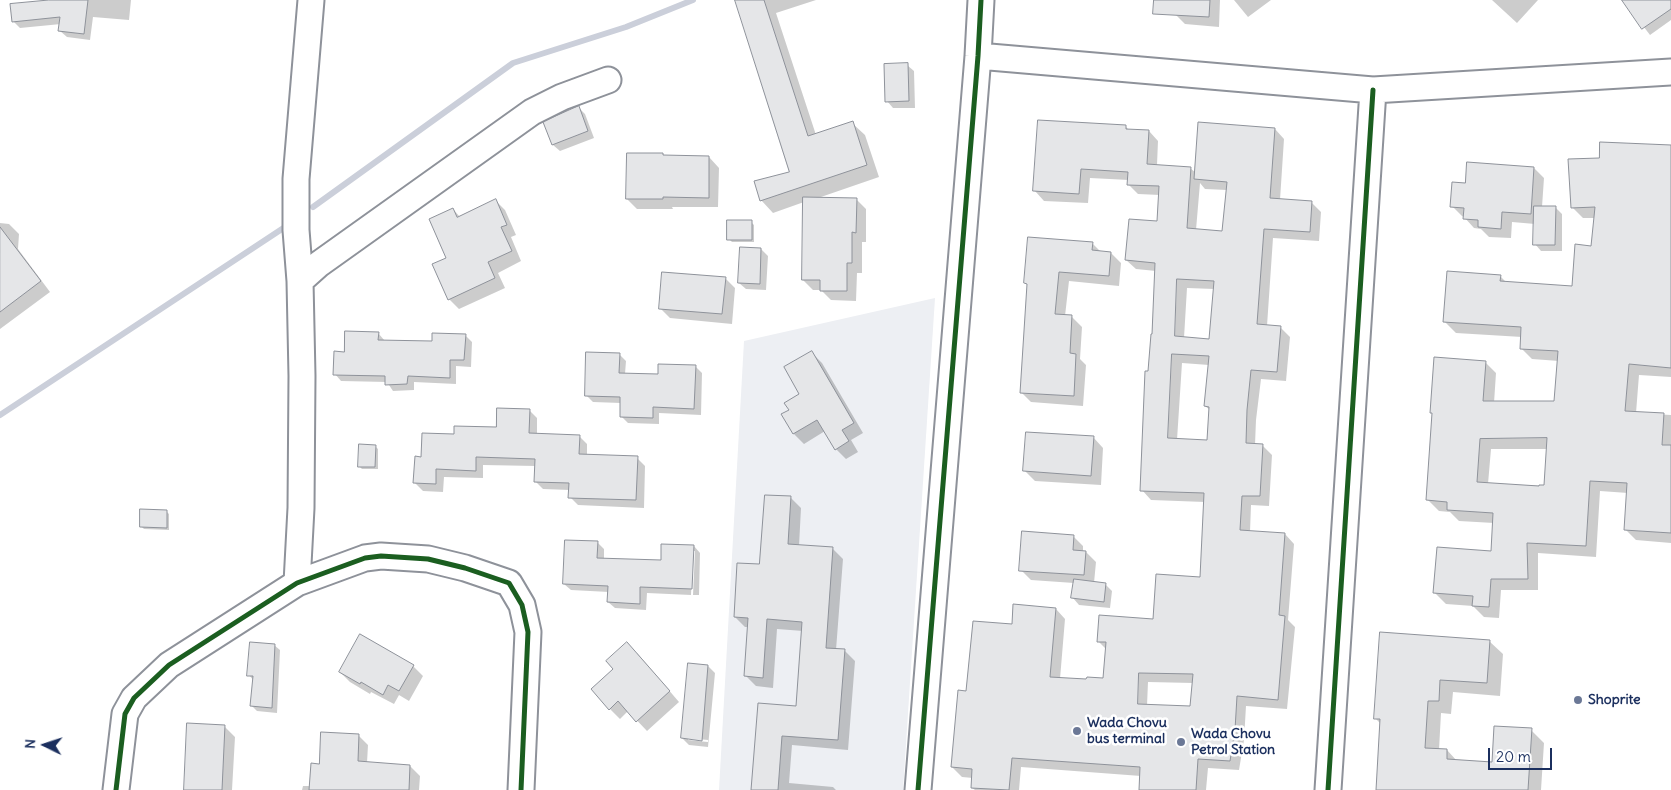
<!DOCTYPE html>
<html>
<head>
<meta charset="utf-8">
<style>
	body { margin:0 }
	#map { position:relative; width:1671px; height:790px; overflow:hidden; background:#fff; font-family:Delius,sans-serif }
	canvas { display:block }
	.north { position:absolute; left:20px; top:720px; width:50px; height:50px; -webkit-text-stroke:4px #fff; paint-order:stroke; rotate:274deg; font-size:14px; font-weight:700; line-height:20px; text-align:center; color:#1b2f5e }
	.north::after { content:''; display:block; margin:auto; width:18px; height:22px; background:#1b2f5e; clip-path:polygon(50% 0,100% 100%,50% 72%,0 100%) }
	.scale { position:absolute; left:1488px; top:748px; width:64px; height:22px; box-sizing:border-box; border:2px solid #1b2f5e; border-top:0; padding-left:6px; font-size:15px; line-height:18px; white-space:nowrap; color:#1b2f5e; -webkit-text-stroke:4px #fff; paint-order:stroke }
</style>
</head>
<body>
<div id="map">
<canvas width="1671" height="790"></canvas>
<div class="north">N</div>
<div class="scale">20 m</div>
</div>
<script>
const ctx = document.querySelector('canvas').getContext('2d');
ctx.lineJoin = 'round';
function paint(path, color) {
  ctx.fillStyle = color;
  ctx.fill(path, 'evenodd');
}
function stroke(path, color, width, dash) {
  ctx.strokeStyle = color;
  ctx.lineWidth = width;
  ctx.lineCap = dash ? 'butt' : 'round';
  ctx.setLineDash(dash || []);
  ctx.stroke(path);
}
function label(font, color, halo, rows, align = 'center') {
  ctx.font = font + ' Delius,sans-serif';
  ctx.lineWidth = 5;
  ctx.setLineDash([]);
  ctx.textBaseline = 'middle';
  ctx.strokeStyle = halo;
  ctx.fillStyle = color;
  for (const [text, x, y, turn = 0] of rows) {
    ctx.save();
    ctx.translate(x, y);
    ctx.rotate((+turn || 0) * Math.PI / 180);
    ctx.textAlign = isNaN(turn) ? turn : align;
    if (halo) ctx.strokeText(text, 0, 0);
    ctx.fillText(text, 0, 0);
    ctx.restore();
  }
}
const built = new Path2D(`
	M935,298L903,790H719L744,341Z`);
const shadow = new Path2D(`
	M62,0H131L129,20L93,17L90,40L67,37L60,31L61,24L20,28L13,21Z
	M737,0H816L776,13L816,135L852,123L865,135L879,177L818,198L856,199L866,209V242H862V273H857L856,301L831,300L821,290H813L803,280L804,202L773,213L761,200L790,173Z
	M1176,0H1220L1219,27L1185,24L1175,14Z
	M1234,0H1271L1248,17Z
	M1492,0H1538L1517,23Z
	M1626,0H1671V20L1650,35L1624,1Z
	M907,65L914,71L915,108H893L887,101Z
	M579,108L585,114L594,138L560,151L553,145L545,123Z
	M1126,127L1129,130L1149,131L1158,141L1157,165L1190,168L1196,173L1275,129L1284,139L1280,200L1311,202L1321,212L1319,241L1273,238L1267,326L1280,327L1290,337L1286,381L1261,379L1256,420L1255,445H1262L1272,455L1269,506L1251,505L1250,532L1285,534L1294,544L1288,620L1295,627L1287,709L1246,706L1244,740L1239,770L1208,768L1206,790H1140L1141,776L1021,767L1019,790H975L972,788L973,778L962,777L952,767L967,692L1013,625L1056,609L1065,619L1060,679L1104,680L1107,650L1098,641L1154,620L1201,578L1205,502L1151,500L1142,490L1156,271L1136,269L1126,260L1159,223L1160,195L1138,194L1128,184L1129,180L1090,178L1088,203L1044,201L1035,191ZM1200,183L1205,189L1227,190L1224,232L1196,230ZM1187,288L1214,289L1210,340L1184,338ZM1182,363L1209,365L1205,406L1210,410L1208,442L1177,440ZM1148,682L1193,683L1192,708L1147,706Z
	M1671,146V377L1639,375L1636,413L1671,415V543L1636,540L1625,529L1628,493L1600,491L1596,557L1538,553V590H1501L1499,618L1484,617L1473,606L1446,604L1435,593L1492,552L1494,523L1459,521L1450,512L1439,511L1428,500L1485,362L1496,373L1494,403L1556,402L1559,361L1532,359L1521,348L1522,337L1456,333L1445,322L1500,276L1506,282L1573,287L1592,247L1595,218H1583L1572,207L1600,159ZM1491,449H1548L1545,486L1488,484Z
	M663,154L665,157H709L719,168L718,207H672L673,209H637L627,199Z
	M1534,168L1544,178L1542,207H1555L1562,214V251H1541L1535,244V224L1512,222L1511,238L1489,237L1481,229L1474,228L1464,217L1462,216L1452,206L1466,184Z
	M495,200L505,210L516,235L511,237L521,261L498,273L505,288L459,309L449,299L448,259L453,209L460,217Z
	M751,222L754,225V242H732L729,239Z
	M0,223L9,224L19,234L18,249L50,292L0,329Z
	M1092,243L1101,252L1111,253L1121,263L1119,286L1069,281L1065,316L1072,317L1082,327L1080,359L1086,365L1083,406L1031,402L1021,392L1028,285L1026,283Z
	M761,249L768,256L766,290L746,289L739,283Z
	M725,278L735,288L732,324L670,318L660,308Z
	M378,333L385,341L433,343L465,335L472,342L471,367L456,366V384L414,382V390L393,391L387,382L341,381L335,374L345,353Z
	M811,352L822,363L863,433L851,440L858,452L846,459L836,449L825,431L804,444L794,434L790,410L801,394Z
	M619,354L626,361L625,374L659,376L695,366L702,373L701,415L659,413V424L628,423L621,416V403L593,402L586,395Z
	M529,410L537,418V435L579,436L587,444V455L637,458L645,466L644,508L578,505L570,497V490L543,489L535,481L536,466L483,465V478L444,477L443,492L423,491L415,483L422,458L455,435L497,429Z
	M1093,437L1103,448L1101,485L1035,481L1025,471Z
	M375,446L378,449V469H362L359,466Z
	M766,496L791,498L801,508L799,546L832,548L843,559L836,650H844L855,661L848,750L792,745L789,783L833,787L836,790H752L797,707L803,631L777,629L773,688L756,686L746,676L749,627H745L735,617L760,565Z
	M166,511L169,514V530L144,529L141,526Z
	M1073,536L1083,546V552H1086L1096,562L1094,583L1105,584L1112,591L1110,608L1079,605L1073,598L1074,583L1031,580L1021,570Z
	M597,542L604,549V559L662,562L694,546L700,553L699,595H693L695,551H693L691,595L647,593L646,610L615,608L608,602L609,592L571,590L564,584Z
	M1489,641L1503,654L1500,696L1453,692L1451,714L1441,713L1439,750H1447L1457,761L1493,763L1531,730L1544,743L1541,790H1377L1381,724L1375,718Z
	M274,645L280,650L277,713L257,711L252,706L254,681L249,675Z
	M637,653L679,702L647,731L628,711L620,719L610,709Z
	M413,666L423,676L409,701L399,695L394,704L371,692L370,694L350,682L340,672Z
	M708,666L715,673L708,747L689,745L682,738ZM688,738L708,740V742L688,740Z
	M225,727L235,737L232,790H185Z
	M358,735L368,745L367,763L410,766L420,776L419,790H302L303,786H310L320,765Z`);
const stream = new Path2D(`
	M313,207L513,63L626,27L693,0
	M0,415L288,225`);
const building = new Path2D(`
	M49,0H88L84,34L58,31L60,17L12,22L10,4Z
	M735,0H764L808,136L853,121L867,165L760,201L754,181L789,172Z
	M1154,0H1210L1209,17L1153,14Z
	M1622,0H1671V9L1642,29Z
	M908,63L909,101L885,102L884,64Z
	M579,106L588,131L552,145L543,122Z
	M1038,120L1126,125V129L1149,130L1147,164L1191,167L1187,228L1222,231L1227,182L1194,179L1198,122L1275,128L1270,198L1312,201L1310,232L1264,229L1257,324L1281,326L1277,372L1251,370L1247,410L1246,443L1263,444L1260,496H1242L1240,530L1285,533L1279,615L1285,616L1278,700L1237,696L1235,730L1230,761L1198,759L1196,790H1139L1140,767L1012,758L1009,790L971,788L972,769L951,767L958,690L966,691L973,621L1012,624L1013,604L1056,608L1050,677L1086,679L1087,677L1103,678L1106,642H1097L1099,615L1153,619L1156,574L1200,577L1204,493L1140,491L1145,371H1148L1151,334H1152L1155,263L1125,260L1129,219L1157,221L1159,186L1127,185L1128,172L1081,169L1079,194L1033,191ZM1177,279L1214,281L1209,339L1175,336ZM1172,354L1209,356L1204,406L1209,407L1207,440L1168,438ZM1139,673L1193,674L1190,706L1138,704Z
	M1600,142L1671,145V368L1629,364L1625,411L1664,413L1662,445H1671V533L1624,530L1627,483L1590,481L1586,546L1527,543L1528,579H1491L1489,607L1472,606L1473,596L1433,593L1437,547L1491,551L1493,513L1447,510V502L1426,500L1432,413H1430L1434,357L1486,361L1483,401H1554L1558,351L1520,349L1521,327L1443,322L1447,271L1501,275L1500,281L1572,286L1575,244L1591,246L1595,207L1571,208L1568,159L1599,158ZM1547,438L1544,485H1539V486L1477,482L1480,439Z
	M627,153H663V155L709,156V198L663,197V199H626Z
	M1467,162L1534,167L1531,214L1502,212L1501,229L1478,227V220L1463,219L1464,208L1450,207L1452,182L1465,183Z
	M803,197L857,198L856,233L852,232V263H847V291H820V280H802Z
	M496,199L507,225L501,227L512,251L488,262L495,278L448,300L432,264L446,258L429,219L453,208L457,217Z
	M1534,206H1556L1555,245H1533Z
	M727,220H752V240H727Z
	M0,227L41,281L0,312Z
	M1028,237L1093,242L1092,250L1111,252L1109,276L1059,272L1055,314L1072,315L1070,353L1076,354L1074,396L1020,393L1027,284L1024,283Z
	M740,247L761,248L760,284L738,283Z
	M662,272L726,277L722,314L659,309Z
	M345,331L379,332L378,340L432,341V333L466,334L464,360H450V378L408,376L407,384L385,385V376L333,375L334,351L344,352Z
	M812,351L854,423L842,430L849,441L835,450L817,420L793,434L781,414L789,410L784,403L799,394L784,367Z
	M586,352L620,353L619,373L658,374V364L696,365L694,409L653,407V418L620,417V397L585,396Z
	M497,408L530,409L529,433L580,435L579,454L638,456L636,500L568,498L569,483L534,482L535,459L476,457V471L436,469V484L413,483L415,456L421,457L422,433L454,434V426L496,427Z
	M1026,432L1094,436L1091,476L1023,471Z
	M359,444L376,445L375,467H358Z
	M765,495L791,496L788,544L833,547L826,648L845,649L838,740L782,736L778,790H751L758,703L796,706L802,622L767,619L763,678L744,676L748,618L734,617L737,563L759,564Z
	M140,509L167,510V528L140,527Z
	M1022,531L1074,535L1073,550L1086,551L1084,575L1019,571Z
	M565,540L598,541L597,558L661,560V544L694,545L692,589L640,587V604L607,602L608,586L563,584Z
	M1074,579L1106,583L1104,602L1071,598Z
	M1380,632L1490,640L1487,683L1440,680L1439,701H1428L1425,748L1447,749V759L1492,762L1494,726L1532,728L1528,790H1376L1380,719H1374Z
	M360,634L414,665L399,691L388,685L383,695L361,682L360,684L339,672Z
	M250,642L275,644L272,708L250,706L253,676H247Z
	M627,642L670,691L636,722L618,701L609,710L591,689L613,669L606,661Z
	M688,663L708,665L702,741L681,738Z
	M187,723L225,725L222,790H184Z
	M321,732L359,734L358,761L410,765L409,790H309L311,763L319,764Z`);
const minor = new Path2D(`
	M978,56L1373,90L1671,72
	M300,281L319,264L532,112L562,97L608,80
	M297,583L301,508L302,376L300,281L296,230V179L311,0
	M116,790L125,714L134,698L169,665L297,583L365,558L381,556L428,559L465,568L509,583L522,605L528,632L521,790
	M918,790L978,56L981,0
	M1328,790L1373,90`);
const cycleway = new Path2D(`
	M116,790L125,714L134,698L169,665L297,583L365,558L381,556L428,559L465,568L509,583L522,605L528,632L521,790
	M918,790L978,56L981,0
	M1328,790L1373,90`);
const markers = [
	[1578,700,5,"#6b7896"],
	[1077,731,5,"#6b7896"],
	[1181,742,5,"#6b7896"]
];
const poiNames = [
	["Shoprite",1588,700],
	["Wada Chovu",1087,723],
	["bus terminal",1087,739],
	["Wada Chovu",1191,734],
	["Petrol Station",1191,750]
];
paint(built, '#edeff3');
paint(shadow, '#0003');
stroke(stream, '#cbcfda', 6);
paint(building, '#e5e6e8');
stroke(building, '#8e929a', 1);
stroke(minor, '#8e929a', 29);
stroke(minor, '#fff', 25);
stroke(cycleway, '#1b5e20', 5);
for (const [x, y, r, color] of markers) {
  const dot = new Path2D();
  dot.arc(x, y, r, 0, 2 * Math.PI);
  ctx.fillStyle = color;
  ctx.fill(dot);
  stroke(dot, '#fff', 2);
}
label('bold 14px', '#1b2f5e', '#fff', poiNames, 'left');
</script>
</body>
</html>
